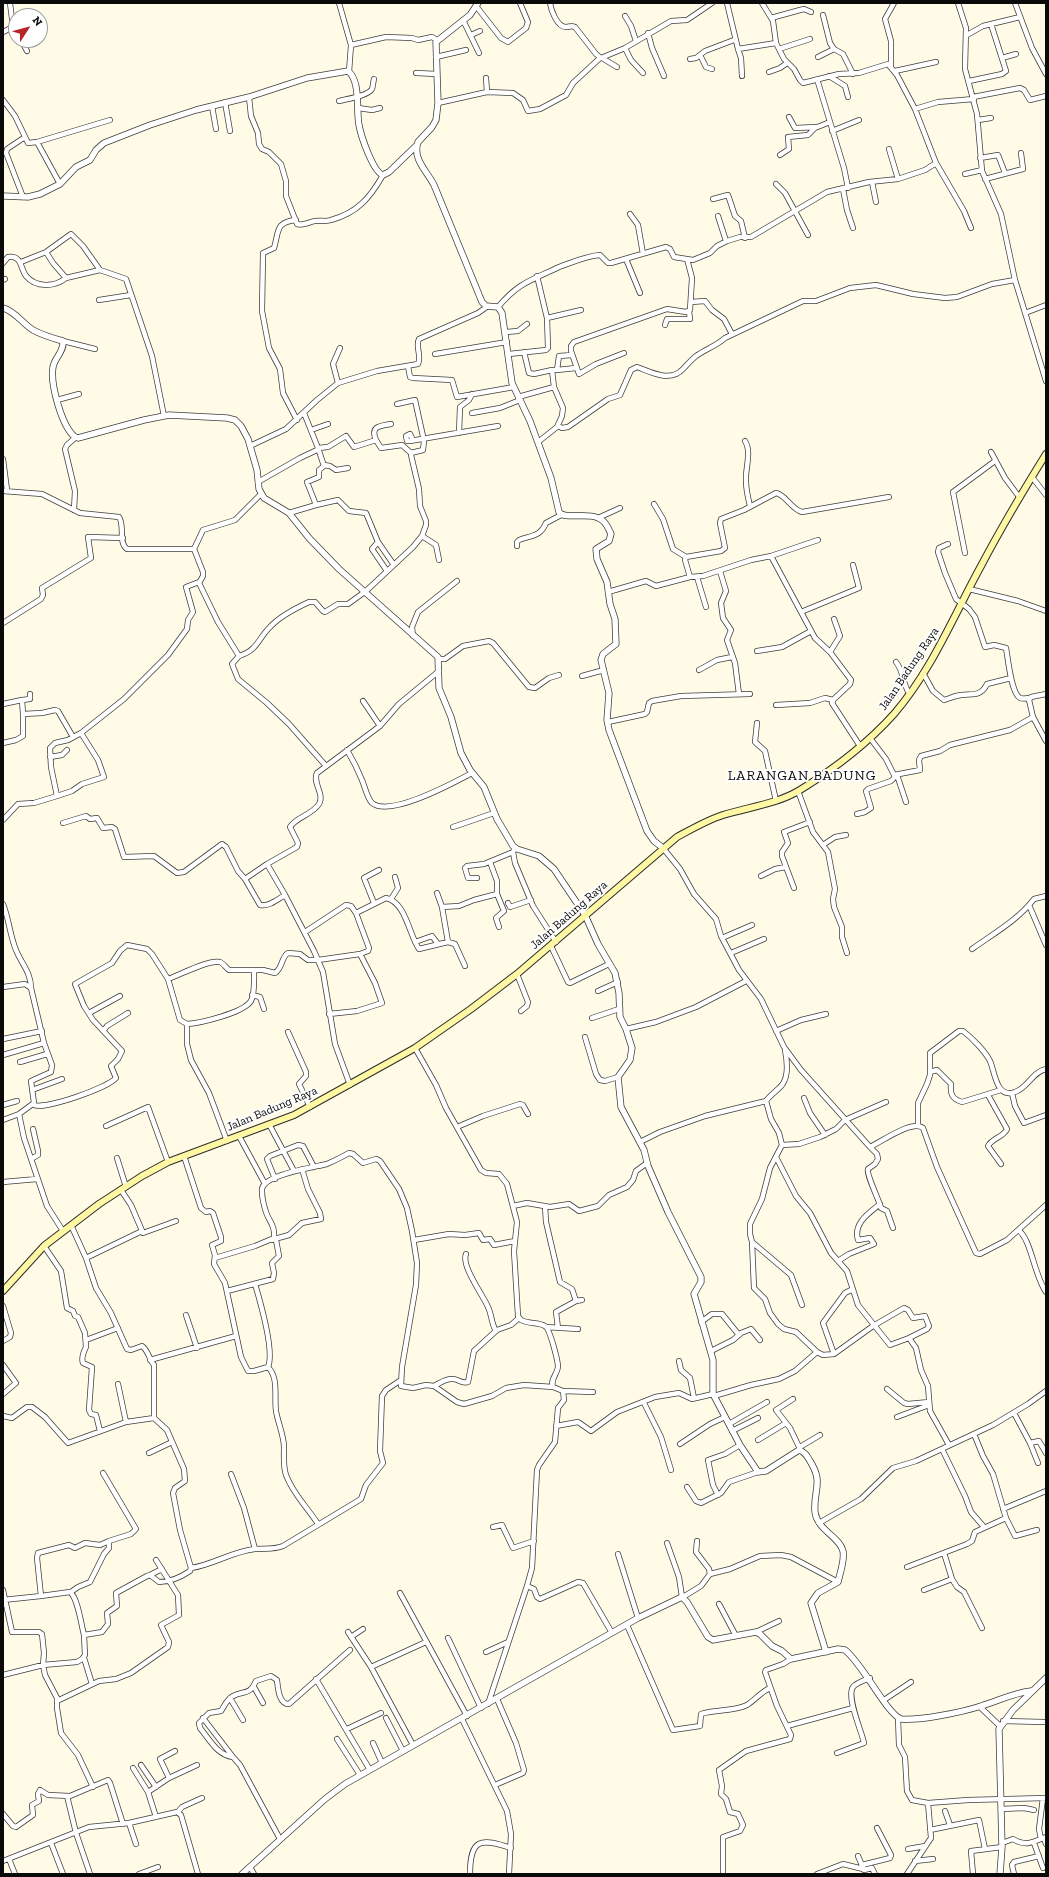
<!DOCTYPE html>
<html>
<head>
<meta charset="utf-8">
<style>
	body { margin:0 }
	#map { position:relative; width:1049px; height:1877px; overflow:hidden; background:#fffbe7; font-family:"Zilla Slab",serif }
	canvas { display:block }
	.frame { position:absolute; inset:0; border:4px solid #0a0a0a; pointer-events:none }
	.north { position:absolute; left:8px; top:8px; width:40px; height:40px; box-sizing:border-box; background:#fff; border:1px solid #9d9d9d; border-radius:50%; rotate:54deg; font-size:11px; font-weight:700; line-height:16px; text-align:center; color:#0a0a0a }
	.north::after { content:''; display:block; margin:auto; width:14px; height:18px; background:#b72528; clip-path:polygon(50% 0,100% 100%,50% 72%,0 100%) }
</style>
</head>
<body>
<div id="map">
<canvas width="1049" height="1877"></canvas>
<div class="frame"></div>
<div class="north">N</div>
</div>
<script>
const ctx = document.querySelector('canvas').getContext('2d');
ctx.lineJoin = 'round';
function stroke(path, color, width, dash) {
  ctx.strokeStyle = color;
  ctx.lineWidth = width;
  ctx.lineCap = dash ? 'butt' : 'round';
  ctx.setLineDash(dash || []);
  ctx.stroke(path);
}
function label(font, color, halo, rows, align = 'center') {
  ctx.font = font + ' "Zilla Slab",serif';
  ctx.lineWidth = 4;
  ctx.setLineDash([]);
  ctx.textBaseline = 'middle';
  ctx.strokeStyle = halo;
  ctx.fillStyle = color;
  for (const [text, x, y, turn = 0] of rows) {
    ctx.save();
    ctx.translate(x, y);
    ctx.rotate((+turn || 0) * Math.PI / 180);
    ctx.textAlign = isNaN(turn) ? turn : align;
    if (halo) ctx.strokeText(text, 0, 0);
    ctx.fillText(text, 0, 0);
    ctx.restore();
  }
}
const minor = new Path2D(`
	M339,3L351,45L349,72
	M550,3C551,10 557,27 566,27C570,27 571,25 575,27L596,54L601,58L625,48L671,21L687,20L712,3
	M727,3L738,49L776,43L784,59L794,69L800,80L803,83L839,74L859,73L888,64L897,75L915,109L938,102L974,99
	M762,3L773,21L776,43
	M958,3L966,28L965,69L977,114L982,171L1001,214L1015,280L1046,381
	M1015,3L1032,48L1046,74
	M476,6L501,38L508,42L526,28L528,22L520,3
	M823,15L830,43L834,49L843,54L853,74
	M625,16L631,26L636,41
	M771,18L800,10L804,9L811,12
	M463,20L479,53
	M3,32L13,27L10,3
	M648,33L652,48L664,76
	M471,35L480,31
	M967,35L983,26L1020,17
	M21,40L27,51
	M351,45L386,37L412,38L418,40L432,37L437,40
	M625,48L631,60L643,73
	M738,49L741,58L742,76
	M779,49L810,39
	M700,55L706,67L712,69
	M436,57L466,50
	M818,57L834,49
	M602,58L617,67
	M1002,58L1016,54
	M690,59L696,58L705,51L734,40
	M891,66V41L885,19L894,3
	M895,71L936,62
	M769,72L780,68L787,63
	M416,73L437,74
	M829,76L845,86L848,97
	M486,78L487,92
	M817,79L844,168L848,188
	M969,81L1002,74L1006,71L991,24
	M249,97L251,116L258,133L259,144L262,149L269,152L281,164L286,181V196L297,224C305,226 308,222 315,221C320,220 326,222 331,220C357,213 370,198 383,175
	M973,97L1020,88L1024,90L1030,100L1046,96
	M3,100L15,116L28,143L37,142L60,184
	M339,101C346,99 368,96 372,89C373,87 373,82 374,79
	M225,102L230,131
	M438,103L487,92L513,93L523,100L528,111L540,109L566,95L573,83L600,58
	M212,106L216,129
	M358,108L372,110L380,108
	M789,117L795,128L817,127
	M978,120L991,118
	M832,131L859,120
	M37,142L110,120
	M889,149L898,179
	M780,155L789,149L788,137L808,135L815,128L830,122
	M980,158L998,155L1005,173
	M936,163L964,211L971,228
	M965,174L982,170
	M985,179L1023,169L1021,153
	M872,182L876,202
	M776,184L785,193L808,235
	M843,189L847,210L853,228
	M23,197L6,153L7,149L25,137
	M713,199L728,195L735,216L741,221L745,238
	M630,214L638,225L643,254
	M718,216L726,241
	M296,220C275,222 279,232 274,248L263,253L262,311L269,348L280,369L283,393L297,420
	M46,252L53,263L66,278L100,270
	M626,259L640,293
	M21,262L46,252L71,234L83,246L100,270L126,279L152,356L164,416
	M3,263L8,257C22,255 20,268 26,276C36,288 55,287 66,278
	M3,280L5,279
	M99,300L131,295
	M691,302L705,301L712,310L724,319L732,334
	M498,307C519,282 532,280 559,267C573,262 586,256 600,255L608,263H611L666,247L670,249L674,257L693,260L710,253L717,246L727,241L740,237H751L827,192L869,182L898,179L925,170L936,163L915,109
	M1025,313L1046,305
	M547,318L581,310
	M665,325L667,319H690L689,311
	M506,332L518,331L527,324
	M63,341L95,349
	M524,352L529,373L534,374L552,370
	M624,353L596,364L579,374L571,351V346L574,342L667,309L686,312L690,310L692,278L687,259
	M435,354L507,342
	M509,354L546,350L548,348L547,318L537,276
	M408,366L410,377L413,378L452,380L457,397L514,387
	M557,370L576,368
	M338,383L333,364L340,348
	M518,397L554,387
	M57,400L79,394
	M304,413L318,448L328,447L346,436L354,447L376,440L381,448L402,445L411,453
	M472,413L500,408L520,400
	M558,426L562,428L568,427L608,399L620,395L631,370L637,367C651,372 670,383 683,369C688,364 691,360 696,356C706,349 716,346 725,338L803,301H816L850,288L876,285L913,294L945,298L957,297L992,284L1015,280
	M311,430L328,424
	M459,433L460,407L469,400L472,394
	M376,440C370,426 380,426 391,424
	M413,440L410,434L406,436L407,441H410L498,426
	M745,441C752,452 745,469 746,481C746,489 748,498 750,506
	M538,442L557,427L562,416L563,408L554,387L552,370H557L559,356L572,355
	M250,446L286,429L317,400L338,383L377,371L418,364C422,356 415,346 419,339L478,313L488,306
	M991,452L1005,478L1020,498
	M3,459L7,490
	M324,465L330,466L336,470L348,468
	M1032,477L1046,495
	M258,482L300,458L317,450
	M3,491L42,494L80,513L119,517C125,525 118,543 127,549H194L203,530L235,520L261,494
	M654,504L663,519L673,549L686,557
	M316,505L338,500L349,511L366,513L378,542L394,565
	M74,510L75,491L65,449L67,445L76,437
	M289,513L316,505L307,482L319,477V470L324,466L318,448
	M598,518L620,508
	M422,536L436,545L439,560
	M378,542L372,549L387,571
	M948,544L939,548L938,552L945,573L956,599L969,609L975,617L985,647L994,645L1006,648C1008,658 1011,693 1020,698C1023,699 1027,698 1030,698
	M517,546V542L519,540C532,535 540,537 546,523L561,515
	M194,549L203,572V576L199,583L218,622L239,656L232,664L238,679L267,703L289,724L326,766
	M965,553L953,492L995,461
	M771,556L818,540
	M720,571L726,591L721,603L723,618L731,630L727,640L735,663L739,694
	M690,577L685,560L686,557L721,551L725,548L720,523L721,519L744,510L776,493C785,494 791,509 802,512L889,497
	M697,577L706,607
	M969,589L1018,601L1046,611
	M608,592L646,581L656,586L690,577L703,576L751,560L771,556L815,638L830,652L851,680L850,684L834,699L832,703L860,746
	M801,612L859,588L853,565
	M3,623L41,599L43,595L42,588L91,558L88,537L123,538
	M413,636L412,627L418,612L457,581
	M757,651L782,647L811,631
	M830,652L840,636L834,619
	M239,656C258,650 257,640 270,627C280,616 296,608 309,602H315L323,611L325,612L338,604H348L366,591L413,547L422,536L426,525V521L420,506L419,489L411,455V453L423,450L424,441L415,400L397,404
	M439,659H445L463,646L489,641L493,643L529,687L535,688L549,678L559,675
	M896,662C904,672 902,682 909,693
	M699,670L717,660L732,657
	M923,673L933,691L944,700C948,699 952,697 956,696C969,692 980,699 987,684L1011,678
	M582,676L604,670
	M1046,694L1031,697L1029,700L1033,717L1046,741
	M22,700L30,699V694
	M363,701L380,726
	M3,704L22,700L23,714
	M776,705L810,703L825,698L833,700
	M608,722L645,714L647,712L649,703L652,701L681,696L750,694
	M757,723L755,742L765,751L776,801
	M870,738L886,759L894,775L920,770L919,760L921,756L940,751L950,745L1010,730L1033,717
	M3,743L16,740L23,736V714L42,713L55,710L58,711L73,737
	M347,750C353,760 358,770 362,780C365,787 367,798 372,803C390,818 455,782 472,773
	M50,757L62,755L67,750
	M897,775L906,802
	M798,791L813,832L828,852L835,889L833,899L834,907L842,927V937L847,953
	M57,796L72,791L82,784L104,777L98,760L81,733
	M857,814L865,812L871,808L866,791L868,789L891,781L895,777L894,775
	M3,820L18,804L34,803L57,796L51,767L50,748L55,743L68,740L81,733L124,699L168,655L187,629L188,620L193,612L186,587L199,582
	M63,823L86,816L90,819L97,818L103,828L112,827L115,829L124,857L154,856L177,873L184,872L222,844L226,847L238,871L245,879L260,905C269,907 278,899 285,895L314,951L323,972L335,1044L350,1085
	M453,827L494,813
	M823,845L835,837L846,835
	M515,847L513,852L515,863L533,906L556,942
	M663,848L680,869L694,894L716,919L721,936L739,970L761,999L784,1047L801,1070L870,1147C881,1142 913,1119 923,1128L937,1167L976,1253L980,1254L1007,1240L1046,1205
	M267,864L285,895
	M761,876L775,869L786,867
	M477,878H468L465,868L467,866L484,864L513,852
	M245,879L267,864L297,847L298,843L290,827C296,817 312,815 319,804C325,794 312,783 317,773L380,726L399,704L439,671
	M794,888L782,856V852L788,843L784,832L810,822
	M497,894L504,911L496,918L499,927
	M391,899L398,888L395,877
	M374,903L364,878L379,870
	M508,903L510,907L531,900
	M3,904C9,919 10,936 16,950C21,963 31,972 31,988
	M1029,905L1046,945
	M442,907L459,906L474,900L497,894V881L490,862
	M305,932L346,905L351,906L356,913L386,898C406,902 409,935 419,949L448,942L442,907L437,893
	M722,938L752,925
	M415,942L432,936L438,944
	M448,942L455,944L465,966
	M551,946L568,982L570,983L609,964
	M972,949C993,934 1018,920 1034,899L1046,896
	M731,953L764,939
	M517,974L528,1002L527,1006L521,1011
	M168,979C180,975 209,959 220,962C223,963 226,968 229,970H263L275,973C283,968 281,957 288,953L300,954L308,960H318L360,954
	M3,987L25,984L31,988L44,1043L52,1065L51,1072L31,1081L34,1103L19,1114L24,1138L47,1206L63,1231
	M598,991L618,982
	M252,995L260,997L264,1009
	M89,1013L120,996
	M329,1014L357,1011L382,1003L375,983L360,954L368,951L369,948L356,913
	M592,1018L619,1009
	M187,1024C201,1023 243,1013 251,1001C255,994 254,979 254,970
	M626,1029L656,1022L696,1007L746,981
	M104,1030L107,1026L128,1013
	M776,1031L801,1020L826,1014
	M288,1032L306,1072V1076L299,1084L310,1107
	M585,1037L596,1074L600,1080L605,1081L618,1077
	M3,1039L42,1031
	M415,1048L436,1085L446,1108L481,1170L486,1173L499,1174L507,1184L517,1222L514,1251L518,1316L521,1320C528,1324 538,1322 545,1326C550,1329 558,1361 558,1367C557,1375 550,1379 553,1387
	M785,1050C787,1060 789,1076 782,1085C777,1091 770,1095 766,1101L771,1119L779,1133L782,1145L770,1168L762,1199L750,1224V1234L752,1242L791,1275L802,1305
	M3,1055L44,1043
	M20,1062L47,1054
	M930,1072L937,1070L951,1084C950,1094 952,1099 962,1102L1001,1090
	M32,1090L62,1079
	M1012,1093L1015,1106L1024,1123L1046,1115
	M988,1095L1007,1129C1004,1137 992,1138 988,1146L1001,1164
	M804,1098L810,1113L825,1135
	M3,1105L17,1101
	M34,1105C45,1110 107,1088 116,1078L111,1066L118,1059L122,1051L93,1020L84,1006L75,984L112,963L120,951L127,945L147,949L152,954L168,979L180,1020L187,1024V1044L191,1060L209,1093L227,1141
	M3,1120L19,1114
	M269,1124L294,1171
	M918,1125V1103L927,1084L930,1075V1053L959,1031H963C972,1038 985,1051 990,1061C995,1072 996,1099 1015,1092C1028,1088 1032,1072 1046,1069
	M106,1126L148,1107L168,1162
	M457,1127L483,1116L520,1104L523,1105L528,1114
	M239,1136L265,1184
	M640,1142L660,1132L705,1116L766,1101
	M782,1145L799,1144L820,1137L836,1129L845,1120L886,1102
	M870,1147L877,1154L878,1159L875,1164L868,1169C866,1174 879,1200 881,1208L887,1211L893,1228
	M184,1156L201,1208L206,1212L210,1211L213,1213L221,1237V1241L212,1245L215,1255L214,1264L225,1283L241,1357L248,1371H254L268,1367C279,1378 274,1397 276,1411C278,1423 284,1436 284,1447C284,1457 283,1466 286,1475C293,1494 307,1507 318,1524
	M776,1157L796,1196L810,1213L831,1253L847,1271L858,1305L890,1345L909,1338L916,1348L921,1370L928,1386L930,1411L949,1445
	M117,1158L126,1187
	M31,1159L38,1155V1151L33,1129
	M275,1179L267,1159L270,1156L298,1145L303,1146L314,1167
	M3,1182L37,1179
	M121,1190L131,1205L143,1233L176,1221
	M513,1206L527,1203L550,1207L569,1204L579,1211L598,1206L609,1195L627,1187L633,1180L636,1171L647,1163
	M545,1206L546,1222L560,1282L572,1289L576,1301
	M71,1225L86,1258L96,1288L111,1313L127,1349L131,1350L142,1346C148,1350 149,1359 154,1365V1418
	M1018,1230C1031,1238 1034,1275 1046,1292
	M271,1240L289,1235L302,1223L321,1219L320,1213L308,1189L302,1169
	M414,1240L449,1234L465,1235L479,1233L483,1240L490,1239L494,1245L515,1241
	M44,1246L61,1271L67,1308L73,1311L75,1316L78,1317L85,1333L86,1347C84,1351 81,1358 83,1363L92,1367L89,1410L91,1414L96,1415L100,1431
	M466,1254C461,1266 483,1295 488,1307C492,1315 491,1323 496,1331
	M86,1258L142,1231
	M215,1258L255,1246L274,1238C275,1224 269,1222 266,1212C264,1206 262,1197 262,1191C259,1175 316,1167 327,1164C334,1161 342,1157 349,1153L353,1154L363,1163L376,1159L380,1161L399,1189L407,1208L412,1231L417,1263L416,1285L402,1367L401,1386L413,1388L426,1385L434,1386L457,1402L464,1404L492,1396L506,1388L524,1385L553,1387L563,1391L593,1392
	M838,1261L849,1254L874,1244L870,1238L858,1240C853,1223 869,1213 880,1204
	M255,1284C260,1301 275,1351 268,1367
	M227,1291L273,1279L274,1273L272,1263L279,1256L276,1240
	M3,1306L11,1333L10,1337L3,1341
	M186,1315L197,1348
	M701,1322L712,1314H722L739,1335
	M546,1327L578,1329
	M558,1328L556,1312L576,1301L582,1300
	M86,1340L118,1328
	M711,1351L733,1340L741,1333L751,1329L760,1340
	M817,1352L823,1355L834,1354L873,1326L904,1308L908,1310L913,1318L925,1316L929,1326L927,1329L909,1338
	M834,1354L823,1323L845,1293L853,1289
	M150,1360L236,1336
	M679,1361L681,1370L690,1378L694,1398
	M3,1365L16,1383L3,1394
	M118,1384L126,1422
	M434,1386C440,1383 446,1378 453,1379C458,1379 462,1384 468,1382L474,1351L497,1330L511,1325L519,1318
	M887,1389L904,1403L908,1404L929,1402
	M714,1396L751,1385L779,1379L795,1371L817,1352L796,1332L784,1329L778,1324L770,1313L765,1299L754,1288L752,1242
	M793,1399L776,1410L790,1428L801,1451
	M644,1403L661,1437L671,1470
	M1014,1413L1030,1443L1038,1463
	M3,1416L12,1418L27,1407H32L45,1417L68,1443L126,1422L154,1418L167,1430L184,1469L185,1481L175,1488L173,1493L180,1530L191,1568
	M897,1417L929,1405
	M729,1424L767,1402
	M556,1426L578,1422L591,1431L617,1412L655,1397L679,1393L692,1399L713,1394
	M732,1431L758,1418
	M974,1434L983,1456L993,1474L1006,1518L1015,1536L1037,1530
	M758,1440L786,1423
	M1030,1443L1039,1441L1046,1453
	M680,1444L710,1424L725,1417
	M800,1447L820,1435
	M942,1449L965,1496L971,1512L984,1527
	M149,1453L172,1442
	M231,1474L244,1508L255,1549
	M687,1487L696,1501L701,1503L721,1493L729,1482L758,1472
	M718,1495L713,1485L708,1460L725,1454L740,1445
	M1003,1509L1046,1491
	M819,1523L861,1499L893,1468L916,1461L993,1425L1028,1404L1046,1391
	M493,1527L502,1525L513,1548L534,1541
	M667,1543L679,1577L682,1597
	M944,1553L952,1579L957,1587L964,1592L982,1628
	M618,1554L638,1618
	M907,1567L967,1544L972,1541L975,1532L1006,1518
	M710,1574L730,1569L760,1556L781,1555L791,1557L838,1582
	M150,1575L162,1569
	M527,1586L534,1589L537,1597L540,1599L578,1582L583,1583L612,1633
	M3,1590L12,1632H39L42,1634L44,1653L43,1665L45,1675L57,1698V1708L61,1733L78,1755L93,1787
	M924,1590L952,1579
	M71,1592L78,1587L90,1582L104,1554L109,1548V1541L131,1534L136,1529L103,1473
	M400,1593L467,1716
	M41,1596L37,1558L38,1553L69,1545L75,1548L85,1543L100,1545L109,1541
	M683,1597L701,1586L710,1574L709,1569L696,1552L697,1541
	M3,1600L41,1596L70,1592C78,1598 81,1624 84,1635L102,1632L108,1624L107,1613L117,1606L116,1593L147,1576L150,1575L159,1582C169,1582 181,1577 190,1571L191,1568C213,1565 233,1551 255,1549C265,1548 273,1550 283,1546L361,1499L366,1485L383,1463L380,1451L382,1396L386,1390L401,1380
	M719,1604L736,1636
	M627,1625L673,1730L700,1726L701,1714C716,1709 732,1712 747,1705C755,1700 761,1692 770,1688
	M348,1632L371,1667L413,1745
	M756,1632L779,1621
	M351,1637L363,1629
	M448,1638L481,1708
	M486,1652L508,1642
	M84,1658L92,1684
	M371,1667L426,1642
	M3,1675L43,1665L77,1662L82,1659L85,1655L84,1635
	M316,1679L370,1770
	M254,1687L263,1703
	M230,1698L243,1720
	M884,1700L911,1682
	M57,1701L99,1681L116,1679L131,1673L168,1647L169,1642L161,1625L179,1615L178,1595L156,1560
	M488,1704L527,1586L532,1568L537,1470L539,1465L555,1442L558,1408L564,1400L563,1391
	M980,1707L1000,1726
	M203,1718L233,1757
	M386,1718L403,1751
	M898,1718L899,1745L905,1757L907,1791L912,1800L928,1803L968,1800L1046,1798
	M462,1719L507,1811L511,1834L509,1874
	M1003,1721L1044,1722
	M787,1726L853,1708
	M347,1729L381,1713
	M337,1739L360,1775
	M373,1743L382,1763
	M837,1753L864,1743C862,1732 846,1697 853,1687C856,1683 865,1680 870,1678
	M141,1765L156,1787
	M133,1768L148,1792L156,1817
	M169,1778L160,1759L175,1751
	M495,1785L523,1773L524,1770L516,1743L497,1699
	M148,1792L169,1778L197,1765
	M67,1796L76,1833L90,1874
	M1001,1809L1024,1808L1034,1810
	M945,1811L950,1825
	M178,1812L182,1807L202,1798
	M3,1814L13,1826L16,1827L33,1815L32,1805L39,1801L38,1794L40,1790L48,1795L70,1796L108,1780L110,1783L123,1824
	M129,1823L136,1844
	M930,1830L979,1820L985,1849
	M1044,1838L1046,1844
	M280,1839L240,1765L233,1757C217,1755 210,1740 200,1728L199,1723L209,1713L221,1711C225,1705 227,1699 233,1696C245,1690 249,1696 256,1681L271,1676L277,1680C278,1689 279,1704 289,1704L350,1650
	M1041,1839L1039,1829L1043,1798
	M51,1843L63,1874
	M1002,1843L1013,1839C1026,1847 1033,1842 1046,1837
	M1034,1843L1043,1868
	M908,1849L925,1846
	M858,1856L864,1870L872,1868L875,1874
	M9,1859L15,1874
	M3,1861L89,1827L129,1823L177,1812L181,1815L198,1874
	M915,1861L933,1859
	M862,1865L890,1858L891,1855L877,1828
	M250,1867L254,1874
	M139,1874L158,1867
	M470,1874C470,1838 481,1838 511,1848
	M723,1874V1837L740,1831L743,1825L738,1814L730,1812L726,1799L721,1794L722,1786L719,1770L746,1751L790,1739L791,1735L777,1706L765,1672L766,1670L783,1664L791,1659
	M817,1874L843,1864L863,1869
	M907,1874L931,1838L928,1803
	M973,1874L971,1851L1002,1847
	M1014,1874L1012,1865L1014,1862L1039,1856`);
const tertiary = new Path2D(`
	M478,3L470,15L436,42L438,103L436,120L432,127L418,142C412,159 427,171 434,185L482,302L486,306L498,307L502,313L512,383L530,421L551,478L559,512C565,521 591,510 603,521C607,524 609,530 611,534L609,541L596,549L597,559L607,582L610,604L615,619L616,644L603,654L601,660L609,693L607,720L609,730L647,831L654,841L663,848
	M3,196L28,197L40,194L60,184L76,167L90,160L96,150L104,143L150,125L196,110L249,97L307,78L348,71C361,81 356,111 359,125C361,136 373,172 383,175L389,172L417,145
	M3,308C15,311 23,324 33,330C42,335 52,338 63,341C64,352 55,357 53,367C50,384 62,427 75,437L78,438L144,420L169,415L227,418L235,420L241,426L248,439L257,470L259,489L264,498L289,513L309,538L339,569L438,657L439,688L451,717L461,753L470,770L484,787L497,819L513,846L517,849L539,856L554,869L585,915L598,944L615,973L619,993L620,1017L626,1029L632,1048L630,1060L618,1077L621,1107L644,1150L648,1166L668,1212L701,1277V1282L694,1294L713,1360V1394L740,1445L758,1472L766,1471L799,1450C805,1452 807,1456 810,1461C824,1483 813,1490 815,1512C817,1530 840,1537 843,1551C845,1560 840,1573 838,1582L818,1593L811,1603L826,1652
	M242,1874L325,1799L345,1784L638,1618L682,1597L687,1602L708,1637L713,1640L756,1632L760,1634L772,1646L782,1651L791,1659L838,1649L845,1650C863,1664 886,1713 901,1719C919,1721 963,1712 981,1706C998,1701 1013,1693 1031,1691
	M1000,1874L1002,1847L999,1729L1013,1710L1046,1678`);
const secondary = new Path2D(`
	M3,1291L44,1246L99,1204L142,1176L168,1162L294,1115L415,1048L471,1009L517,974L677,837C692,829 707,820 723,815C749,807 777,804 800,790C834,769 867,744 894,714C932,670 953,617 981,566C1001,528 1023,491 1046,454`);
const streetNames = [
	["Jalan Badung Raya",909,669,-56],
	["Jalan Badung Raya",569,915,-41],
	["Jalan Badung Raya",272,1109,-23]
];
const quarterNames = [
	["LARANGAN BADUNG",802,776]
];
stroke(minor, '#3d3d3d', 6);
stroke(tertiary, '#3d3d3d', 7);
stroke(secondary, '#2c2c2c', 8);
stroke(minor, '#fff', 4.5);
stroke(tertiary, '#fff', 5.5);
stroke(secondary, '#fef7a3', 6);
label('12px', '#0a0a0a', '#fff', streetNames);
ctx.letterSpacing = '1px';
label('14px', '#0a0a0a', '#fff', quarterNames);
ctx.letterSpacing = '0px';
</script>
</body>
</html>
